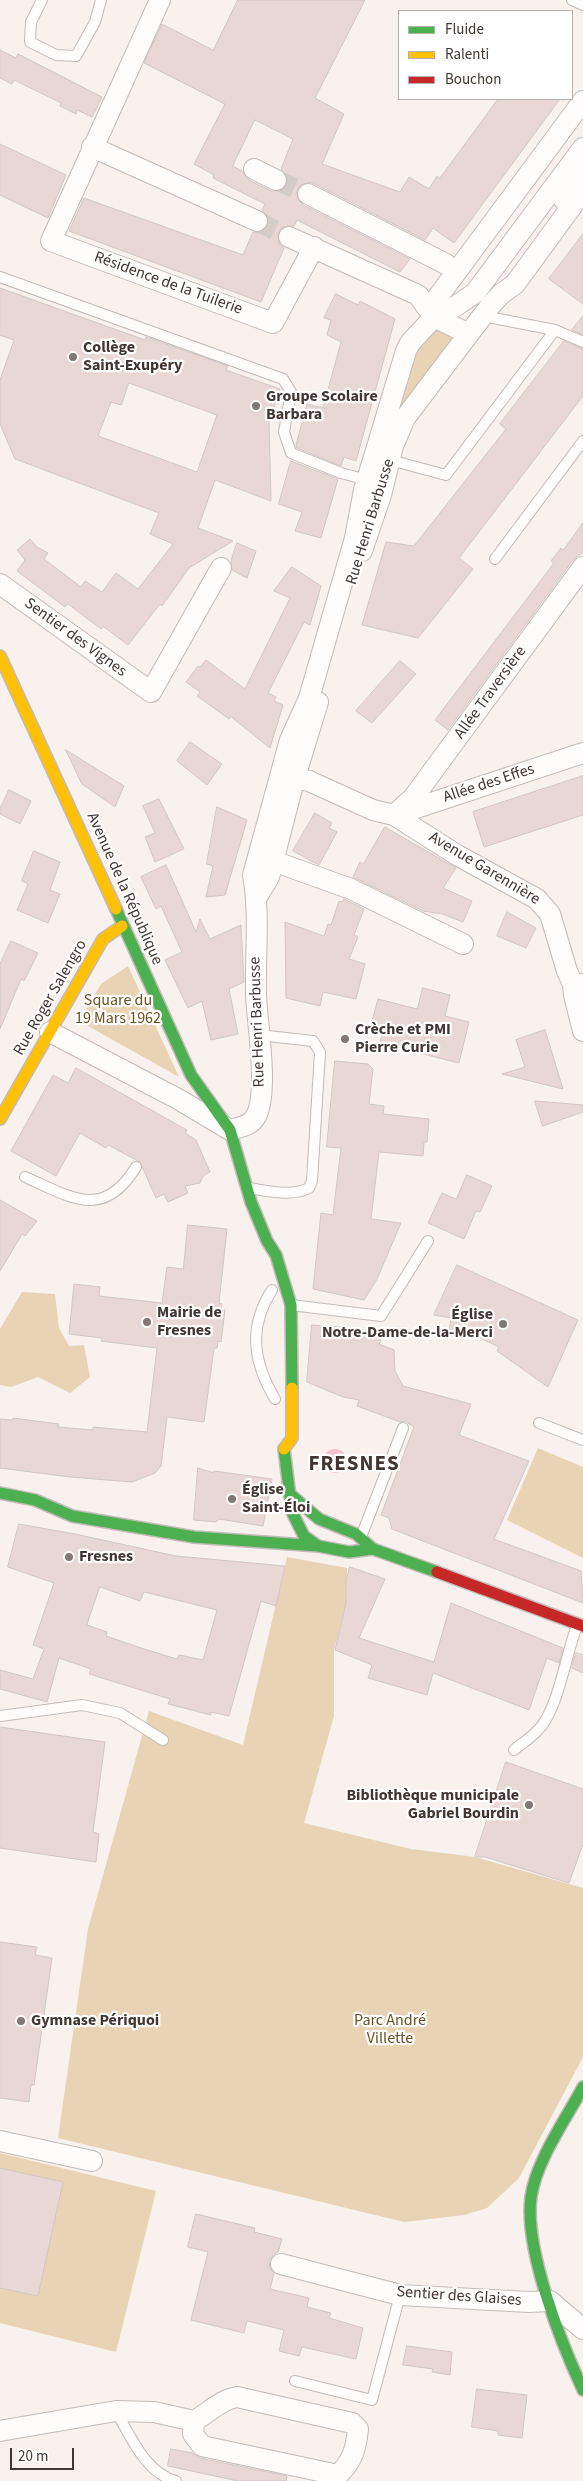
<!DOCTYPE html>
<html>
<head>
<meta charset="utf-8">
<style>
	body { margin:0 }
	#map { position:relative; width:583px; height:2481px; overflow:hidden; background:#f8f1ee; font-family:"Source Sans 3",sans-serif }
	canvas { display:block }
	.legend { position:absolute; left:398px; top:10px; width:175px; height:90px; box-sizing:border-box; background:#fff; border:1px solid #b3afad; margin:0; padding:6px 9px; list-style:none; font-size:15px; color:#423632 }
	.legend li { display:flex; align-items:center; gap:10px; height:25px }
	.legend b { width:25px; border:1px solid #b3afad }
	.scale { position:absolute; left:10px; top:2448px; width:64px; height:22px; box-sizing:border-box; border:2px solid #423632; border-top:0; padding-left:6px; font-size:15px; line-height:18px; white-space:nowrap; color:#423632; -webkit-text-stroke:4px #fff; paint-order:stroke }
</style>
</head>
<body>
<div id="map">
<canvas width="583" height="2481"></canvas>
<ul class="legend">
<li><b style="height:6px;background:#4caf50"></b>Fluide</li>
<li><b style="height:6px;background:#ffc107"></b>Ralenti</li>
<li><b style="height:6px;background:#c62828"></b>Bouchon</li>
</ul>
<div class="scale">20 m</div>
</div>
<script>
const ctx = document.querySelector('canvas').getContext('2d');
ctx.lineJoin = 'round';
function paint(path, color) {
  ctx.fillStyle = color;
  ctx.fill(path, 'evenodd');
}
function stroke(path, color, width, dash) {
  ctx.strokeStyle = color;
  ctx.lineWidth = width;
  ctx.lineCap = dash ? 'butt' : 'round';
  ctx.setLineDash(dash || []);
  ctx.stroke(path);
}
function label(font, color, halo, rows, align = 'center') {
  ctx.font = font + ' "Source Sans 3",sans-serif';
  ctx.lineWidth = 4.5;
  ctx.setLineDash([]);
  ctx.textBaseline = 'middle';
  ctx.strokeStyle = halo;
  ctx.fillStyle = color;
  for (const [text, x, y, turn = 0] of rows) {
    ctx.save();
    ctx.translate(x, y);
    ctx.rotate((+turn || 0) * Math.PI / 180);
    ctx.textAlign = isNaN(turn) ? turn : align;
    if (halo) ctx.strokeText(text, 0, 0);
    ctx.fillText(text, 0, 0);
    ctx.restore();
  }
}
const green = new Path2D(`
	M438,326L456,336L397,419V401L415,349Z
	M128,966L179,1077L79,1021L101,984Z
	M22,1292L55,1294L59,1328L69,1346L84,1345L90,1377L70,1393L38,1377L11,1387L0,1385V1329Z
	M538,1448L583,1467V1558L507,1520Z
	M287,1557L347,1568L346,1604L334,1650V1716L304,1823L411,1849L475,1857L583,1888V2057L519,2178L487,2208L464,2215L404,2222L58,2138L88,1929L149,1711L243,1745Z
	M0,2153L156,2191L116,2352L0,2323Z`);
const water = new Path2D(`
	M323 1461a12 12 0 1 1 24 0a12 12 0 1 1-24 0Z`);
const building = new Path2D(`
	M238,0H365L315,98L344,114L322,164L400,192L409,177L429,189L437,176L440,178L498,99H560L454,243L433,228L425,240L313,183L307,182L298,188L296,195L303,205L410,259L400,272L297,220L294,226L282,227L278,233L279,244L284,248L261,302L69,231L84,198L243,255L253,232L259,233L268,226L269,219L262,210L265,204L213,178L214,175L194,164L225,104L144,63L162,24L213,50ZM255,120L293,139L281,169L288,179L286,186L282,190L271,191L249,180L242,171L233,166Z
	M0,50L16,58L18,54L102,97L92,117L77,110L76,114L60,106L61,103L14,80L12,84L0,78Z
	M0,144L66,175L48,218L0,195Z
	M583,234V304L549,279Z
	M0,288L145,340L146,337L228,366L226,370L280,389L269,423L271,501L215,480L198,528L233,541L189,568L162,606L160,604L128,645L103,626L101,629L68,604L65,607L17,571L25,560L17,550L30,539L37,547L48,553L44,559L81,587L85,581L102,592L116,573L138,589L173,544L150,534L159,513L15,459L0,424V380L14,340L0,335ZM129,383L217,415L197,472L98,436L111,402L121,405Z
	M336,294L358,305L360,301L395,319L356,461L344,457L341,466L297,448L296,445L307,404L323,408L341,342L327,335L331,320L324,318Z
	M583,316V335L572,330Z
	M564,341L583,349V396L459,558L473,569L418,638L362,625L386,542L414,546L506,429L500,424Z
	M291,461L338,479L321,538L295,531L302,512L279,504Z
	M583,523V552L573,560L448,730L435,720L554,563L551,561L561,548L563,550Z
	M237,543L256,551L247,578L232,570L231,561Z
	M292,567L321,586L310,625L304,622L268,693L276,697L274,701L283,705L270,748L230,716L229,719L197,696L200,692L186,682L198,666L200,667L206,660L245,689L290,598L274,591Z
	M400,661L416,674L372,723L356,711Z
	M190,742L222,764L207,785L177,761Z
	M66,750L124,786L115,807L82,784Z
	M583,776V815L484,847L473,812Z
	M9,790L31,801L20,824L0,814V809Z
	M159,799L184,849L155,862L145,837L155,833L143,806Z
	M217,807L247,820L225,895L206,897L213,866L207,864Z
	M315,813L332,823L329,828L337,832L319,865L293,851Z
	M385,827L456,868L443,888L472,901L463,922L442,914L423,911L353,877L360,862L363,864Z
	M34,851L60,862L50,890L60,894L48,923L17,910L28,884L22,881Z
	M166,865L196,932L200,919L210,939L241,925L244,982L229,989L238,1034L211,1040L202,1001L188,1008L165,960L182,952L161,906L156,909L141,877Z
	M344,899L364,909L354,935L358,937L349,959L365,964L356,999L323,992L320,1006L286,998L285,922L324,936L328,924L331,925L339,901L342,902Z
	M507,912L536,928L526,948L497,936Z
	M11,941L38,953L24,981L21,979L0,1029V964Z
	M423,988L450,995L445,1016L469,1022L459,1063L380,1043L382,1035L372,1032L375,1022L372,1021L378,999L417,1009Z
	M545,1030L563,1089L502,1074L525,1067L516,1040Z
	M335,1061L368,1064L373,1069L369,1104L384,1106L383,1114L429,1119L427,1142H424L423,1156L379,1152L371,1219L401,1223L377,1279L364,1300L313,1289L321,1213L333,1215L341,1148L327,1147Z
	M76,1068L187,1130L185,1133L196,1140L210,1172L203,1176L200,1183L185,1186L188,1193L168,1202L164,1194L156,1198L140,1162L108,1145L106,1148L80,1133L56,1176L11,1151L53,1075L68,1083Z
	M535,1101L583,1105V1112L543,1126Z
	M467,1175L492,1186L480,1212L476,1211L464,1239L428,1223L442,1193L456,1199Z
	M0,1200L37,1221L25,1236L22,1234L0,1271Z
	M188,1225L227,1229L219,1303L222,1304L221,1310H225L221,1342L218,1341L217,1348H214L204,1422L167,1417L161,1466L155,1473L132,1482L70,1477L0,1468V1419L13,1420V1418L59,1424L58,1427L93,1430V1427L147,1432L157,1348L101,1341L102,1338L69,1334L74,1284L100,1287L99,1296L162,1303L167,1267L183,1269Z
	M457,1265L578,1320L548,1387L497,1351L499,1347L468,1332H449L451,1318L434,1315Z
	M312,1325L355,1328L383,1336L379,1344L394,1350L395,1371L403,1386L471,1404L459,1435L529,1461L494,1539L581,1571L583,1603L392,1529L389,1518L381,1515L414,1427L405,1421L400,1422L357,1406L359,1400L343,1397L307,1382Z
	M198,1468L214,1473V1471L272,1479L263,1526L219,1519L216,1522L194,1520Z
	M19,1524L75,1534L176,1556L285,1566L276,1606L261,1601L229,1716L211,1712V1715L168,1704L170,1699L89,1674L91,1669L59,1658L47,1702L0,1689V1670L33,1679L44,1649L33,1645L54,1583L8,1567ZM100,1587L140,1601L144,1592L217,1610L203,1660L179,1655L177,1659L144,1649L106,1636L107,1632L87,1625Z
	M350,1567L385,1579L359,1638L434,1662L451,1603L563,1648L559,1663L547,1658L529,1710L433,1673L427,1695L368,1678L372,1665L335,1650L346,1603V1581Z
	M576,1653L583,1655V1673L572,1668Z
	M0,1727L105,1742L93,1832L99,1834L96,1862L0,1848Z
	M506,1762L583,1789V1844L569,1883L485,1857H475Z
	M0,1942L37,1947L35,1955L52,1958L34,2085H31L29,2102L0,2098Z
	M0,2168L63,2182L38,2296L0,2288Z
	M196,2214L255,2228L254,2232L282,2239L278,2252L273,2255L269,2261L270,2268L274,2273L270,2289L309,2298L307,2307L331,2313L329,2318L363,2328L356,2359L302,2347L299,2356L279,2351L284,2330L247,2321L244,2333L191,2320L208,2252L188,2247Z
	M407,2346L452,2352L450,2375L432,2372L433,2369L403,2365Z
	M477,2389L527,2395L522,2438L498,2435V2431L472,2427Z
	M171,2449L192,2453L200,2458L287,2476L286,2481H238L168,2466Z`);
const streetTunnel = new Path2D(`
	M276,180L308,194
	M257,221L289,237`);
const lane = new Path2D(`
	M42,0L31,22L30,42L56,55L76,56L95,22L101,0
	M572,0L583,5
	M0,277L283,379L291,392L284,432L291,453L341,473L367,480
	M555,330L583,342
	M390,460L446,475L555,330L483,316
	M495,559L583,441
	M25,1177C71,1197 103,1221 136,1167
	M249,1188C268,1191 291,1197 309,1188L312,1181L320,1052L313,1041L259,1035
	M272,1290C248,1327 253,1362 275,1399
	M291,1305L381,1316L428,1241
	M539,1423L583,1440
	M361,1537L403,1428
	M0,1716L82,1705L120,1713L163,1740
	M514,1750C522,1743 531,1738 538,1730C558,1711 566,1653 577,1626
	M295,2381L372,2400L400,2295
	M116,2411C130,2435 146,2474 176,2481`);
const street = new Path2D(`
	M160,0L51,241L273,323L314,247
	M92,147L257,221
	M254,169L276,180
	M308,194L446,264
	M564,200L583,175
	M289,237L418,295L434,317L469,334
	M434,317L437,298L583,101
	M362,551L381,495L393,446L405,418L490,306L501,294L515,284L583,191
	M0,584L151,692L221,568
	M283,775L309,781L373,810L394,815L457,855L537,899L550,914L567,971L573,984H583
	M401,813L583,753
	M394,815L413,798L583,567
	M273,861L351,889L463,944
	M257,897L269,877L295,777L318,702
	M573,984L574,995L583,1031
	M50,1032L178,1099L230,1130C240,1127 251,1126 256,1116C269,1092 257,1023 256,994C255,954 260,914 253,875L290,740L309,698L355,538L364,490L406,351L410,343L434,317L450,310L475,293L583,148
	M0,2141L92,2161
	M281,2264L400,2295L529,2302L550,2301L583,2329
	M0,2431L116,2411L154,2412L194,2421C210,2412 220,2400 237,2397L352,2423L358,2429C356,2448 353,2461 338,2475L202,2446L193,2434L194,2421`);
const fast = new Path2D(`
	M116,909L191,1075L230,1130L251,1202L267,1241L276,1255L291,1305L292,1388
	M284,1449L292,1512L304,1536L318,1546
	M0,1493L35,1500L72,1516L194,1537L318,1546L349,1552L373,1549L437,1572
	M291,1495L319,1519L356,1534L373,1549
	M583,2087C566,2119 536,2161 531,2197C524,2248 561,2343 583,2390`);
const slow = new Path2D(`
	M0,656L116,909
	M0,1119L103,939L122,926
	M284,1449L292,1438V1388`);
const jam = new Path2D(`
	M437,1572L583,1626`);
const markers = [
	[73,357,5,"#827774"],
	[256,406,5,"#827774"],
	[345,1039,5,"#827774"],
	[147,1322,5,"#827774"],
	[503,1324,5,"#827774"],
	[232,1499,5,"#827774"],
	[69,1557,5,"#827774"],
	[529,1805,5,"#827774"],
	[21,2021,5,"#827774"]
];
const streetNames = [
	["Résidence de la Tuilerie",168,284,20],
	["Rue Henri Barbusse",371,522,-73],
	["Sentier des Vignes",75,638,36],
	["Allée Traversière",491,693,-54],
	["Allée des Effes",489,784,-18],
	["Avenue Garennière",484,869,31],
	["Avenue de la République",124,889,66],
	["Rue Roger Salengro",51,998,-60],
	["Rue Henri Barbusse",258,1022,-92],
	["Sentier des Glaises",459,2297,4]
];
const poiNames = [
	["Collège",83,348],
	["Saint-Exupéry",83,366],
	["Groupe Scolaire",266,397],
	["Barbara",266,415],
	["Crèche et PMI",355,1030],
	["Pierre Curie",355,1048],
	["Mairie de",157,1313],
	["Fresnes",157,1331],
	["Église",493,1315,"right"],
	["Notre-Dame-de-la-Merci",493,1333,"right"],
	["Église",242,1490],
	["Saint-Éloi",242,1508],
	["Fresnes",79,1557],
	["Bibliothèque municipale",519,1796,"right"],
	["Gabriel Bourdin",519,1814,"right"],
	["Gymnase Périquoi",31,2021]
];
const parkNames = [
	["Square du",118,1001],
	["19 Mars 1962",118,1019],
	["Parc André",390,2021],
	["Villette",390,2039]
];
const districtNames = [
	["FRESNES",354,1465]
];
paint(green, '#e8d3b5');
paint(water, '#f7c0ce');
paint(building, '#e9d7d5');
stroke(building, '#d0c7c5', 1);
stroke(streetTunnel, '#d4ccc8', 20, [20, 10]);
stroke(lane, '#c4bbb8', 12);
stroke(street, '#c4bbb8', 22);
stroke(fast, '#c4bbb8', 14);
stroke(slow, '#c4bbb8', 14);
stroke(jam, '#c4bbb8', 14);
stroke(lane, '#fefdfc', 10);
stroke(street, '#fefdfc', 20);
stroke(fast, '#4caf50', 11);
stroke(slow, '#ffc107', 11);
stroke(jam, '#c62828', 11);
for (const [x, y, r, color] of markers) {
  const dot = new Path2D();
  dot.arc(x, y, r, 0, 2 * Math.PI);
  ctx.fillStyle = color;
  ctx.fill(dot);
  stroke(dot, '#fff', 2);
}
label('16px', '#423632', '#fff', streetNames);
label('bold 16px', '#423632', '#fff', poiNames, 'left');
label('16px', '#6c5122', '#fff', parkNames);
ctx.letterSpacing = '1px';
label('bold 21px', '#423632', '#fff', districtNames);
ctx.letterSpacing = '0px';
</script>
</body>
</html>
